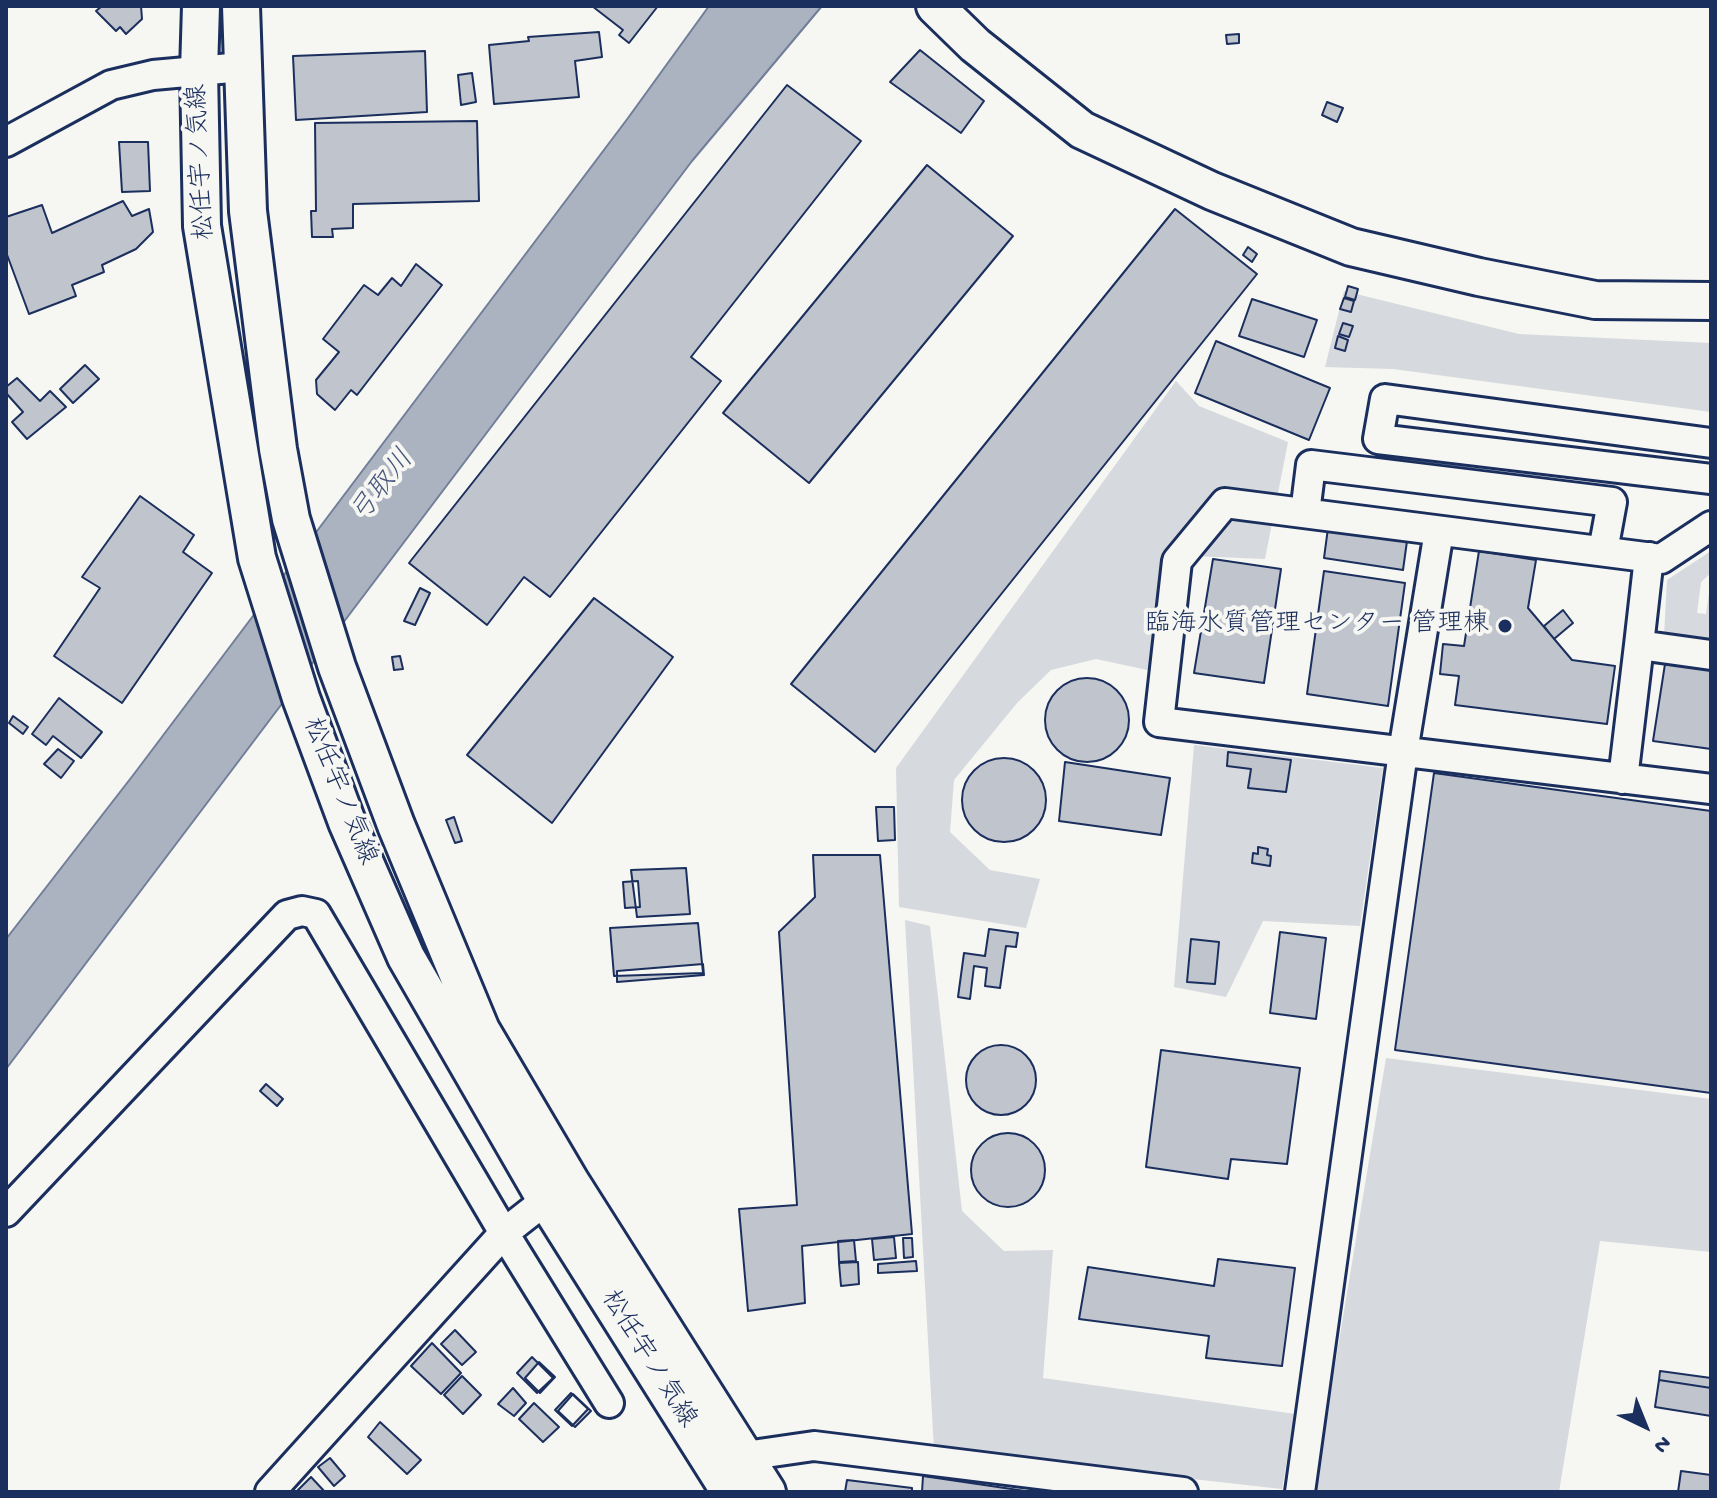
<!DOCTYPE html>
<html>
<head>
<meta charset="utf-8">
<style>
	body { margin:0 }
	#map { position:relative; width:1717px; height:1498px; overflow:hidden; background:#f6f6f2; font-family:"Gochi Hand",sans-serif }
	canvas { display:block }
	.frame { position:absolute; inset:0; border:8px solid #1b2f5e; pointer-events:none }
	.north { position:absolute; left:1605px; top:1386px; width:80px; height:80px; -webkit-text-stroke:6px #f6f6f2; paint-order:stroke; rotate:137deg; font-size:22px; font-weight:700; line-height:32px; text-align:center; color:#1b2f5e }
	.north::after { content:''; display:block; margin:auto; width:28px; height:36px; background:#1b2f5e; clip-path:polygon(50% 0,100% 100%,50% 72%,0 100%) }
</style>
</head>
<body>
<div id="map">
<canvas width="1717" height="1498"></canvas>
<div class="frame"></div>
<div class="north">N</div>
</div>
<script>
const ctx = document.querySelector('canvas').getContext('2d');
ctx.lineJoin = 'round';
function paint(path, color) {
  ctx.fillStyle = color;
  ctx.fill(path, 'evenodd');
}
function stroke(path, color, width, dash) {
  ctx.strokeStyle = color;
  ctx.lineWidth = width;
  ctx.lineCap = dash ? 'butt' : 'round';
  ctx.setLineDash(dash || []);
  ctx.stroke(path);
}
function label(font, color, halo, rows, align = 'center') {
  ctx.font = font + ' "Gochi Hand","Klee One",sans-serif';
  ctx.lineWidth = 8;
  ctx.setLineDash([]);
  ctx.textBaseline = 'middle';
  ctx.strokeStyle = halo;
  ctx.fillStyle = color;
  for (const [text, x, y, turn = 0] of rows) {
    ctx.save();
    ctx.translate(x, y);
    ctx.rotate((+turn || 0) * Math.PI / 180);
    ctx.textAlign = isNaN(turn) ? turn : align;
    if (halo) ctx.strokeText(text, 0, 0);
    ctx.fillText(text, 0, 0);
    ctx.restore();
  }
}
const green = new Path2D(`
	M1344,291L1519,334L1711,343V412L1393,369L1325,367Z
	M1176,381L1199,406L1288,442L1265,559L1169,555L1152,671L1096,659L1051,670L1017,703L954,780L950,832L990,870L1040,879L1026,928L899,907L896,768Z
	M1711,551V573L1701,582L1697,613L1706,614L1711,579V643L1664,637L1667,580Z
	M1194,745L1383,768L1360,926L1263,921L1226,997L1174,987Z
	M905,920L930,926L962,1211L1004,1251L1053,1250L1043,1378L1295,1414L1282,1489L934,1450Z
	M1386,1058L1711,1099V1252L1600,1241L1559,1492H1314Z`);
const water = new Path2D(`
	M709,6H822L692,161L6,1069V939L134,774L628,118Z`);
const building = new Path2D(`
	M102,6H141L142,19L126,34L120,27L116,31L96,11Z
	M592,6H658L629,43L619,35L623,30Z
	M599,32L602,57L575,61L579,97L494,104L489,45L529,41L528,37Z
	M1239,34V43L1227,44L1226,35Z
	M920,50L984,101L961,133L890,82Z
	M425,51L427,112L296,120L293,56Z
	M472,73L476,102L461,105L458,75Z
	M787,85L861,141L691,357L721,381L550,597L524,577L487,625L409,563Z
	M1327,102L1343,108L1337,122L1322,115Z
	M477,121L479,201L353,204V228L332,229L333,237H312L311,211H316L315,123Z
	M119,142H148L150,191L122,192Z
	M927,165L1013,236L809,483L723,413Z
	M123,201L132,216L149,209L153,232L136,249L102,265L104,272L72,285L76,296L29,314L6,252V217L42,205L52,233Z
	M1175,209L1257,274L875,752L791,684Z
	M1248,247L1257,254L1252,262L1243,255Z
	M416,264L442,285L357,395L351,390L335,410L317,394L316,380L339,352L323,339L364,285L378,295L392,278L401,286Z
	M1348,286L1358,289L1355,300L1345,297Z
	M1344,298L1354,301L1351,312L1340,309Z
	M1252,299L1317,320L1304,357L1239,336Z
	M1343,323L1353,326L1349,337L1339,334Z
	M1338,336L1348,340L1345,351L1335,348Z
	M1216,341L1330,388L1309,440L1195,393Z
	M85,365L99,379L73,403L60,389Z
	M17,378L40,401L50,391L66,407L27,439L12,422L23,412L6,393V387Z
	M140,496L194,535L183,552L212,573L122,703L54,656L100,588L82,577Z
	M1328,528L1407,541L1403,570L1324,558Z
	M1479,551L1536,560L1528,608L1572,660L1615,666L1607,724L1455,705L1459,676L1440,674L1443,644L1464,646Z
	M1213,559L1281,569L1264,683L1194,673Z
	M1324,571L1405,583L1388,706L1307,694Z
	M420,588L430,593L415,625L404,621Z
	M594,598L673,657L552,823L467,755Z
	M1563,610L1573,623L1554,639L1544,626Z
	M400,656L403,669L394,670L392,657Z
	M1665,664L1711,670V749L1653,741Z
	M1045 720a42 42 0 1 1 84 0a42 42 0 1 1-84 0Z
	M59,698L102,732L81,758L53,736L46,745L32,734Z
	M13,716L28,727L23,734L9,723Z
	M58,749L74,761L61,778L44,764Z
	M1228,752L1291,760L1286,792L1248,788L1251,769L1227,766Z
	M962 800a42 42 0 1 1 84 0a42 42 0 1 1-84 0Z
	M1065,762L1170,778L1161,835L1059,821Z
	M1434,773L1711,811V1093L1395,1050Z
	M876,807H894L895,840L878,841Z
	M454,817L462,841L455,843L446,820Z
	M1258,847L1268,849L1267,855L1271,856L1270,866L1252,863L1253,853L1258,854Z
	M813,855H880L912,1234L802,1246L805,1303L748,1311L739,1209L797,1205L779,932L815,897Z
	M686,868L690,914L637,917L631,870Z
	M638,881L640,907L625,908L623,882Z
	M698,923L703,973L614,976L610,928Z
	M989,929L1018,933L1016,947L1006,946L1000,988L985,986L987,968L974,966L970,999L958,997L964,953L985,956Z
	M1280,932L1326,938L1316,1019L1270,1013Z
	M1191,939L1219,942L1215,984L1187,982Z
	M703,964L704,975L617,982V971Z
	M966 1080a35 35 0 1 1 70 0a35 35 0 1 1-70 0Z
	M1161,1050L1300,1068L1287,1164L1231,1159L1228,1179L1146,1167Z
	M266,1084L283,1099L277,1106L260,1091Z
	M971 1170a37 37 0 1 1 74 0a37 37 0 1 1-74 0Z
	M894,1237L896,1258L874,1260L872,1239Z
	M903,1238H912L913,1257L904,1258Z
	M854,1240L856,1261L839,1262L838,1241Z
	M1218,1259L1295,1268L1282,1366L1206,1358L1209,1336L1079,1319L1088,1267L1214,1286Z
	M916,1261L917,1271L878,1273V1264Z
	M858,1262L859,1284L841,1286L839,1263Z
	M455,1330L476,1352L462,1365L441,1344Z
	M432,1343L461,1373L441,1394L411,1366Z
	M532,1357L553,1378L537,1393L517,1373Z
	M539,1362L555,1377L540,1393L525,1378Z
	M1660,1371L1711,1378V1388L1659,1380Z
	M462,1376L481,1395L463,1414L444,1395Z
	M1659,1380L1711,1388V1416L1655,1407Z
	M513,1388L526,1403L514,1416L498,1404Z
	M571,1393L588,1409L572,1426L555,1410Z
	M573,1394L591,1411L575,1427L558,1411Z
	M534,1403L559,1427L543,1442L519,1419Z
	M380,1422L421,1460L407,1474L368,1437Z
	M330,1458L345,1476L334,1486L318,1467Z
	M1681,1471L1711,1475V1492H1678Z
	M923,1476L1032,1492H922Z
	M311,1477L325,1492H296Z
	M847,1480L912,1488V1492H845Z`);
const minor = new Path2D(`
	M6,142L111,85L153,75L242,67
	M1711,443L1385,399L1378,439L1711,479
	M1305,513L1311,465L1612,502L1603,551
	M1711,526L1661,559L1225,503L1177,561L1159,722L1711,789
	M1649,557L1639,645L1711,655
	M1623,779L1639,645
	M6,1212L287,915L302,911L316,914L504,1233L609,1403
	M728,1465L745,1456L814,1446L1183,1492
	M270,1492L504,1233L560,1189
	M1300,1492L1403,752L1439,531`);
const major = new Path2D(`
	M201,6L199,71L202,226L257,558L301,698L347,822L406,957L546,1200L730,1492
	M241,6L248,211L278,449L291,519L337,667L396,825L481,1030L570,1181L767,1492
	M935,6L975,45L1082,130L1212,191L1351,247L1479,277L1595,300L1711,301`);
const markers = [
	[1505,626,8,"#1b2f5e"]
];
const streetNames = [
	["松任宇ノ気線",203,162,-93],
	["松任宇ノ気線",338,792,68],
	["松任宇ノ気線",647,1360,58]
];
const poiNames = [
	["臨海水質管理センター 管理棟",1489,626]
];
const waterNames = [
	["弓取川",384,488,-52]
];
paint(green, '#d6d9dd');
paint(water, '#abb2c0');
stroke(water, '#717e99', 2);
paint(building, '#c0c4cd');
stroke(building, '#1b2f5e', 2);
stroke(minor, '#1b2f5e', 34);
stroke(major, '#1b2f5e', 42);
stroke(minor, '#f6f6f2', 28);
stroke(major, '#f6f6f2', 36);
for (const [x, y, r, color] of markers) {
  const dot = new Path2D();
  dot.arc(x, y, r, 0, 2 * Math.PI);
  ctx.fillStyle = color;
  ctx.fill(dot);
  stroke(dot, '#f6f6f2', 3);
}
label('26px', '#1b2f5e', '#f6f6f2', streetNames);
label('26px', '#1b2f5e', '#f6f6f2', poiNames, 'right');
label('italic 28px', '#46567b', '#f6f6f2', waterNames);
</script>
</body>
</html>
